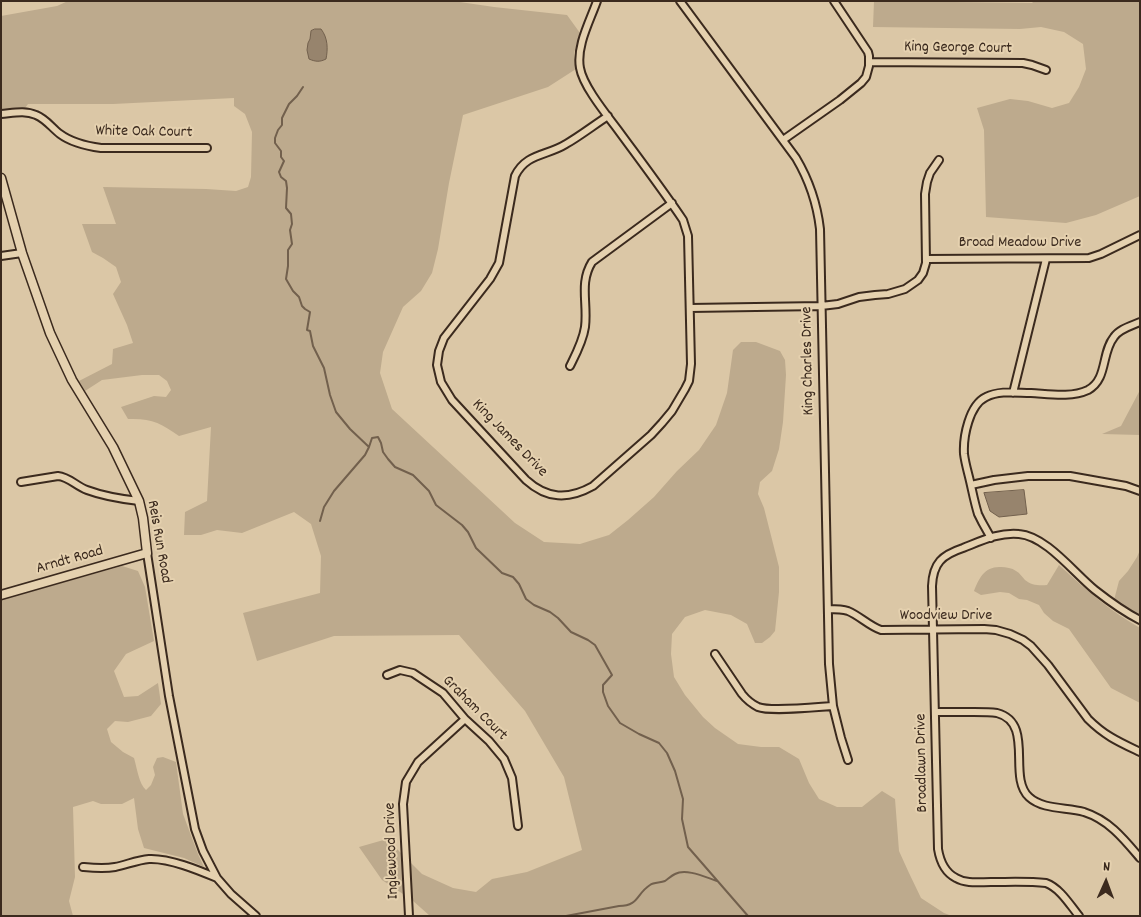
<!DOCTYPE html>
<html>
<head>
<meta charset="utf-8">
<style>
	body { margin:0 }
	#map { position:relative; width:1141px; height:917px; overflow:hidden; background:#dbc7a6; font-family:Dekko,sans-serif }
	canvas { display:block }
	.frame { position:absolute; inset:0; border:2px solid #3b2a1e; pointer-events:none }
	.north { position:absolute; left:1081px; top:857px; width:50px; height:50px; -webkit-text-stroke:4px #e5d1af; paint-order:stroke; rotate:2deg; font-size:14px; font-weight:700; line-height:20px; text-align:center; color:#3b2a1e }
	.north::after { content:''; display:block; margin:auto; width:18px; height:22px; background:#3b2a1e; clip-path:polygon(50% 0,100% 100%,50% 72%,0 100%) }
</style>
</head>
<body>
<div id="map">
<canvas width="1141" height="917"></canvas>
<div class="frame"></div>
<div class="north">N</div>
</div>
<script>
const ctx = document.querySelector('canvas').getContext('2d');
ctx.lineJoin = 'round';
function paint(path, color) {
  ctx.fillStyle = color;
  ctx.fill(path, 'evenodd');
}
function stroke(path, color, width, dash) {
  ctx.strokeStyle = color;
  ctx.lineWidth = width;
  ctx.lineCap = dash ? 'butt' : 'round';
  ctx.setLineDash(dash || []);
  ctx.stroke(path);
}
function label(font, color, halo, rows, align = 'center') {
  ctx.font = font + ' Dekko,sans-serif';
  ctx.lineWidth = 4;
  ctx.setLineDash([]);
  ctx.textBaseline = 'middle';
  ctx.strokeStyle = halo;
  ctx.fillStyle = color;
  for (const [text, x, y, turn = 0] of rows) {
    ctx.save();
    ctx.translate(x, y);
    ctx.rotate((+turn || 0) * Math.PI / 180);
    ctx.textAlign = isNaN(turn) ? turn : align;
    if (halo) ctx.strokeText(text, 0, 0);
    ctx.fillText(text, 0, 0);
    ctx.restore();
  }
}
const green = new Path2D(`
	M68,1H453L494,7L567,15L580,33L574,53L576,69L548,87L463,115L449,183L438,249L432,273L421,291L403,307L383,352L380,373L392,409L515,523L544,542L580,544L609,535L628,520L654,497L677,471L699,450L716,425L727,393L733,350L741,342H756L780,351L785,360L786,375L783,422L779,449L772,471L760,482L758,494L764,508L779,567V592L775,631L770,637L762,643H755L747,624L731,615L705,610L685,617L672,634L671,654L674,677L685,695L703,717L715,728L738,744L761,747H779L799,759L809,783L819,799L837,807H862L882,791L895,799L899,851L909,873L921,898L944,913L952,916H430L412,900L382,880L359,847L387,839L422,874L453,888L476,892L492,879L527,872L582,850L564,777L525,711L459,635L334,636L257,661L243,613L320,593L321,556L311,524L294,512L242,533L217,530L201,535H184L185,512L207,501L211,427L179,436C161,423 151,418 128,419L121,407L154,396L166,397L171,390L167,381L159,375H142L102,380L85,391L79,381L112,364L113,349L133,343L127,325L113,294L121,282L116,267L103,258L92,252L82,224H116L103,187L206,189L236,191L248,187L251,177L252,132L245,114L234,106V98L113,104H28L25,108L1,110V16L57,6Z
	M874,1L1032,3L1034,1H1140V196L1096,215L1066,223L986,217L984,130L977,108L1010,99L1028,101L1052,108L1069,103L1079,87L1086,69L1083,44L1064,32L1041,27L1020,29L873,27Z
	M1140,390V435L1102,434L1121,426Z
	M1140,550V617L1114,600L1119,581L1128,571L1137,557Z
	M1059,565C1084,588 1110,611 1140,628V703L1111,688L1069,629L1053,621L1044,613L1039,605L1027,600L1019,599L1009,593L1000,592L981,595L974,591C979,578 985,566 1001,567C1006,567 1012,568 1016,571C1020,573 1022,577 1025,580C1031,585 1039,586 1047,585Z
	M122,566L138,571L145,587L154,641L126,654L114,671L124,697L138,696L158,683L161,704L151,716L128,722L115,721L107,729L111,742L123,752L134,758C137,768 139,784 146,790L151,785L155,775L153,767L157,758L163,757L176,762L183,814L198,854L204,867L184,858L144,848L138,829L134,798L122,804H101L93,801L73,807L75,877L69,901L73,916H1V600Z`);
const water = new Path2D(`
	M315,29H321C328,38 328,49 326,59C320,62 316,62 309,59L307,50L308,43L310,39L311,31Z
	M1024,490L1027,514L999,517L990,511L984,493Z`);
const stream = new Path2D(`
	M303,87L297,96L289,104L282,118V125L278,130L275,138V143L281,151V157L284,161L279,172L281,177L286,181L287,188L286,208L291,214L292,224L290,230L292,244L288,250V266L286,279L293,291L299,297L302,306L305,309L310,312L307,330L310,331L313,346L324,368L330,395L336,412L350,429L369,447L372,438L378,437L381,443L383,452L388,459L395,467L413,475L429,491L436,505L462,525L468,532L476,548L502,573L513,577L519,584L526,599L534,605L550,612L558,618L571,632L588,640L595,645L612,675L603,685V692L608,706L620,723L639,734L659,743L667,753L675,771L683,799L682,819L688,847L748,916
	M320,521L324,507L334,491L365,455L369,447
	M566,916L619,906C639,906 636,894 650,885C654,882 660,883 665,881C668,879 671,876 675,874C686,868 705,877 717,881`);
const minor = new Path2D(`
	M597,1C590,21 576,46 580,68C583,86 606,114 618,130C640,160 662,189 683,220L688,236L691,364L689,381L685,389L672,411L662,423L651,435L593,486C568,500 547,499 526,480L452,400L441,382L437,365L439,351L444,338L490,279L499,263L515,176C526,153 547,156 566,144C580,136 594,125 608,116
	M680,1L796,158C809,180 817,203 820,229L829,664L833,706L841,738L848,760
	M870,62L1023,63L1032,65L1046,70
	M1,114C13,113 25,110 36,115C46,119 52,128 60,134C72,143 86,146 101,148H207
	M783,140L840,100L861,83L866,77L869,66V56L868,52L834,1
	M1,256L22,253
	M926,259L1089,258L1101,254L1140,235
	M690,308L821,306L838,304L859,297L875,295L888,294L905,289L918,280L923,273L926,263L925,194L927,182L930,173L939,160
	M570,366C576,354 583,341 585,327C588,303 579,283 592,262L672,203
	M1013,393L1046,259
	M21,482L58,476C69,477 76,486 87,490C103,496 121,499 139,501
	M971,485L994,480L1028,476H1070L1126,486L1140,491
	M991,538L982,522L978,514C974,501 972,489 969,477C967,469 965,462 964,454C963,437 969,405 986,397C1000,390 1017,393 1031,393C1049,394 1071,398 1088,390C1108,379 1101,353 1114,337C1119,329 1131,326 1140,322
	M147,553L169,696L195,829L203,851L217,878L231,894L256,916
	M828,609C834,609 842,609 848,611C860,616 869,626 881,630L984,629L996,630L1010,634L1023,640L1031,646L1048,665L1088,719C1105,736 1119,742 1140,752
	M715,654L742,694C746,699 752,704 758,707C771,712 817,707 833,706
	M387,675L400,670L413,673L443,693L465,719L489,741L504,759L512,778L518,826
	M936,712C949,712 961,712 974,712C982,712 990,712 997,713C1035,723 1007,777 1029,797C1043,810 1067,807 1084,812C1109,820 1124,839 1140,858
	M83,867C94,868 104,869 115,867C126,865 137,860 149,859C169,858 198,870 217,878
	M409,916L403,804L406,782L418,762L465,719
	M1079,916C1070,905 1060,888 1046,883C1028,881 1009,882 991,882C979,882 966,884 956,878C944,872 940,861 938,849L932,586C933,563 942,555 963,548C981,541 999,532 1019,534C1046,536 1074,573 1095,590C1109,601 1124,612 1140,620`);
const major = new Path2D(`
	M1,178L22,253L50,333L72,380L113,447L139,501L143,518L147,553L1,595`);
const streetNames = [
	["King George Court",958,49,1],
	["White Oak Court",144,133,1],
	["Broad Meadow Drive",1020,244],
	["King Charles Drive",809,361,-91],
	["King James Drive",509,439,46],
	["Reis Run Road",158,542,80],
	["Arndt Road",70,561,-16],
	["Woodview Drive",946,617],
	["Graham Court",474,709,45],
	["Broadlawn Drive",923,763,-91],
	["Inglewood Drive",393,851,-92]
];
paint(green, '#bdaa8d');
paint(water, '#97846d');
stroke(water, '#72604d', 1);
stroke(stream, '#72604d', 2);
stroke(minor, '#3b2a1e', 10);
stroke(major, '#3b2a1e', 11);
stroke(minor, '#e5d1af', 6);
stroke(major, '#e5d1af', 8);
label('16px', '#3b2a1e', '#e5d1af', streetNames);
</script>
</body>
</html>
